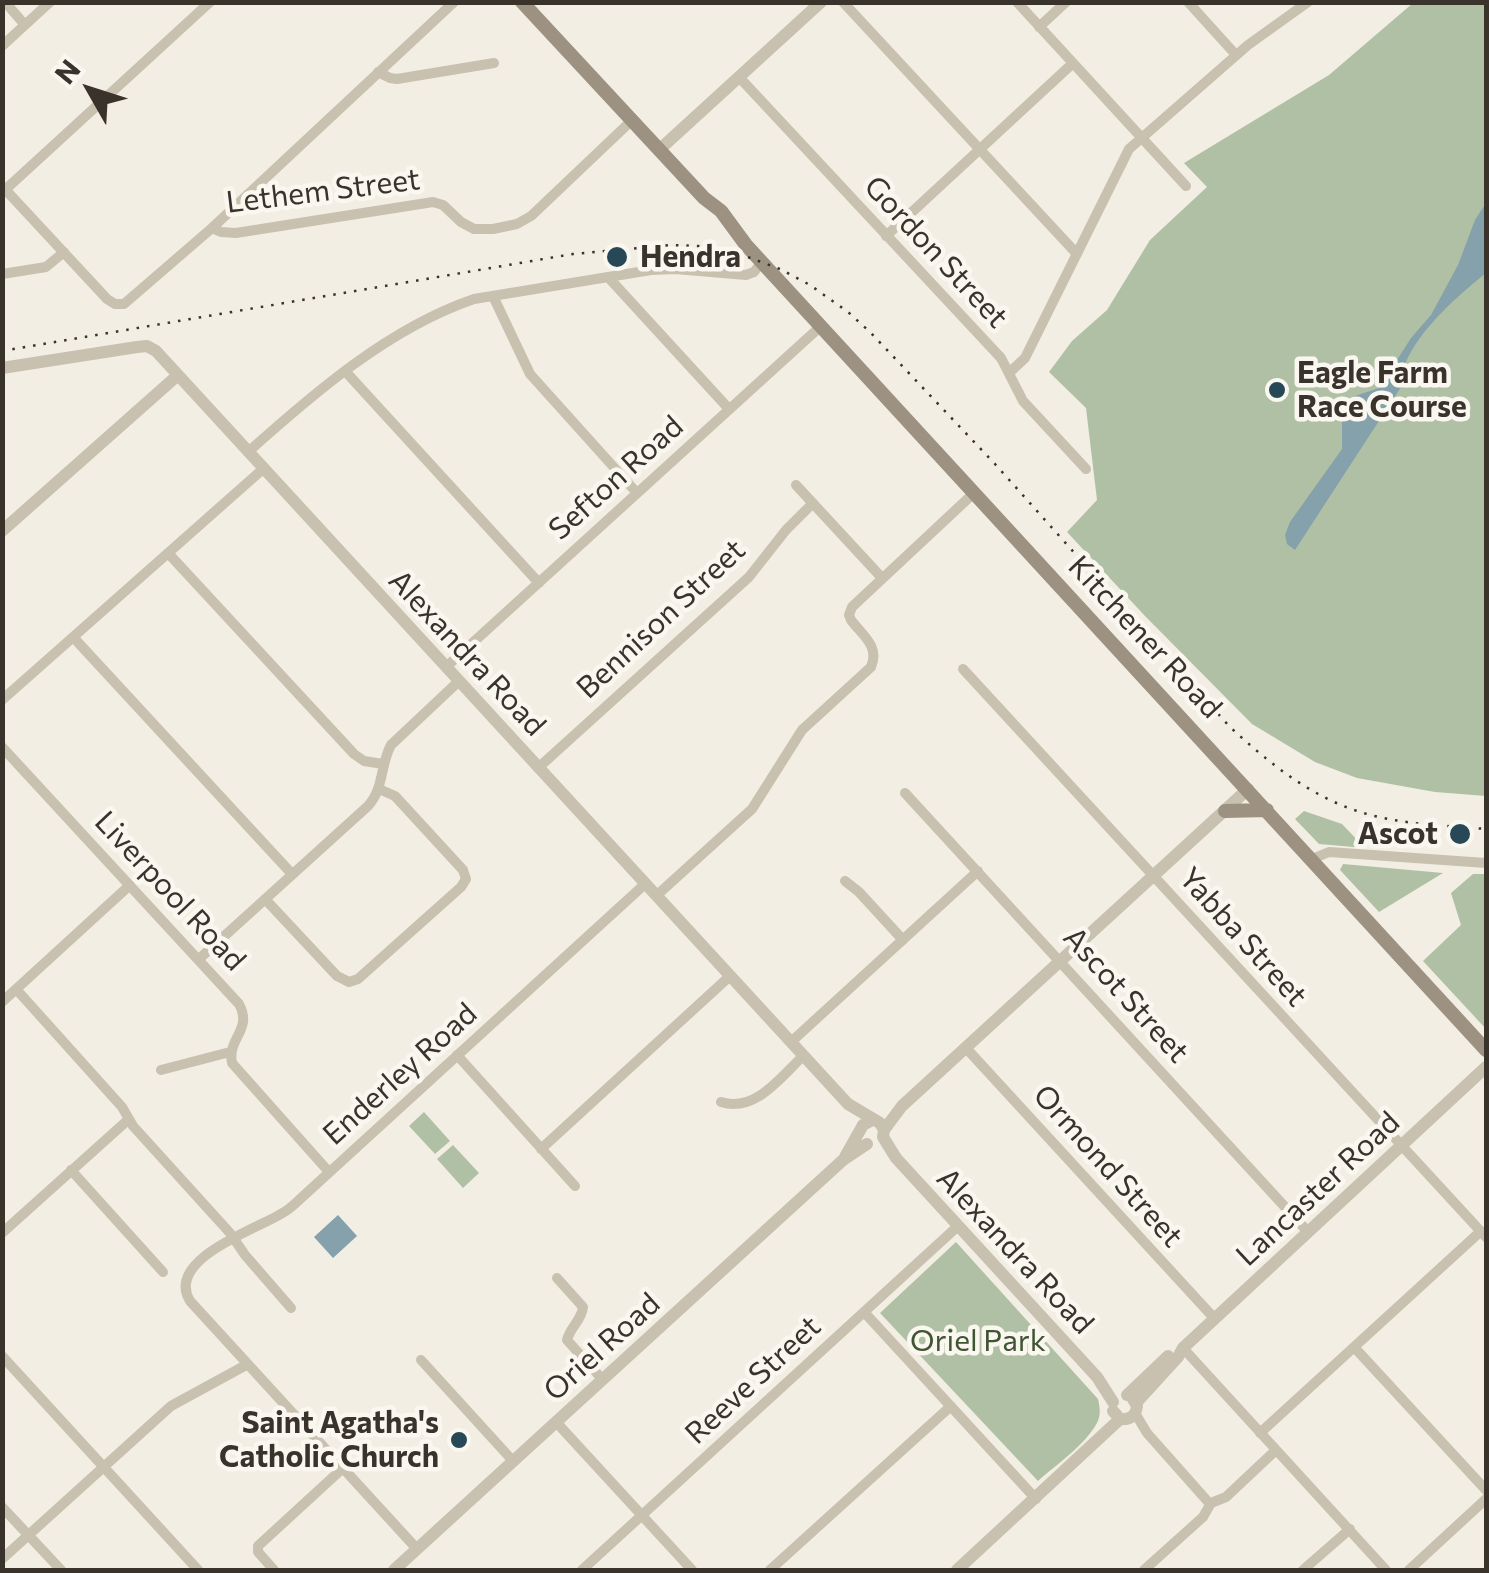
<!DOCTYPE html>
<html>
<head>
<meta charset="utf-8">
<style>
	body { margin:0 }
	#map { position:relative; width:1489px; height:1573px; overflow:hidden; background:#f2eee3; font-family:Commissioner,sans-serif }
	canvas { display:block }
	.frame { position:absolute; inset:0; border:5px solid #39332c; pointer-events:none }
	.north { position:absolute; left:40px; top:40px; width:100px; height:100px; -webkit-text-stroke:8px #f9f7ef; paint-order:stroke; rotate:309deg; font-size:28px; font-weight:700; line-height:40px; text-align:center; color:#39332c }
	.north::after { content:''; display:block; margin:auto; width:35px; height:45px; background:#39332c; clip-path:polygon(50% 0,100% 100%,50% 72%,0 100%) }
</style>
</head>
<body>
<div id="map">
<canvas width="1489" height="1573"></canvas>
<div class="frame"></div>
<div class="north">N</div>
</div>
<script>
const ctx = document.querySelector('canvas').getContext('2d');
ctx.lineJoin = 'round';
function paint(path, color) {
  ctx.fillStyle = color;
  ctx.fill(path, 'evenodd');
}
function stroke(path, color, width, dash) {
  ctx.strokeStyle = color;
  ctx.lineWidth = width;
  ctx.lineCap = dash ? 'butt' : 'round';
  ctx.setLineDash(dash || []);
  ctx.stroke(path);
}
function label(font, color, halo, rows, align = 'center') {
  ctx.font = font + ' Commissioner,sans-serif';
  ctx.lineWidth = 9;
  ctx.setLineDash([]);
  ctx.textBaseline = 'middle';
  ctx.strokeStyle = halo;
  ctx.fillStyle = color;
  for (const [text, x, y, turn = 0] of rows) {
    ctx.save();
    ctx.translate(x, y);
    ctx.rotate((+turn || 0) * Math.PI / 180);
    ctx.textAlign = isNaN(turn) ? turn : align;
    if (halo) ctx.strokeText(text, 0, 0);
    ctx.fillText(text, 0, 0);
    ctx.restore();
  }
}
const green = new Path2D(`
	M1413,3H1486V796L1435,792L1357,778L1315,762L1252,724L1144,615L1067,532L1097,500L1086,408L1049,372L1072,341L1107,310L1150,240L1207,187L1184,163L1329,75Z
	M1304,811L1342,824L1365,848L1319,844L1295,819Z
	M1343,864L1443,873L1379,912L1340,870Z
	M1473,874H1486V1029L1423,961L1461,925L1451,893Z
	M424,1112L450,1141L435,1154L409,1126Z
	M453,1145L479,1173L463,1188L437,1159Z
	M956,1242L1098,1399C1100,1408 1101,1415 1097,1423C1084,1446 1057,1464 1038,1481L880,1313Z`);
const water = new Path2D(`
	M1486,203V273C1456,297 1399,346 1401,387L1295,550L1287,544L1285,535L1290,522L1342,449V415L1344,407L1355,396L1379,388L1411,338L1431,315L1458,265L1475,220Z
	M338,1215L357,1236L333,1258L314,1237Z`);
const minor = new Path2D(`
	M5,2L25,25
	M843,2L1077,254
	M1017,2L1186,186
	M1188,2L1236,55
	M1039,27L1066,2
	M2,46L50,2
	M378,72L390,78L397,79L494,63
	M739,77L1001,358L1023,401L1086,469
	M2,186L107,299L115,304H124L212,228L454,2
	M6,189L210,2
	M212,228L221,232L236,233L433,202L443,205L461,222L474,229H493L517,224L531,216L631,121
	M886,236L1072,64
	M2,274L46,267L64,252
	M608,277L729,409
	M493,296L530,374L637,493
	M345,371L539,583
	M1010,372L1025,358L1129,149L1248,45L1308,2
	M248,452C314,393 389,328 474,299L651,270L675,269L746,275L754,272L762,262
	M796,485L882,578
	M168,553L354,754L364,761L383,764
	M73,637L292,874
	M446,667L821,326
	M963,669L1486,1237
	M2,700L263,469
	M2,747L239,1004C253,1030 227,1038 232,1063L329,1172
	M538,768L749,577L786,530L813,503
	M905,793L1308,1232
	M1312,859L1329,852L1486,863
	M845,881L859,892L903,940
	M656,896L752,809L802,730L871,667C880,646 862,635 851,620L849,615L852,607L975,492
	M265,899L337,976L349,982L358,979L461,887L466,879L463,870L395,796L379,789
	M199,959L368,806C384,789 380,765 391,745L459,681
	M16,989L122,1107L133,1126L230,1233L245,1255L291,1308
	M2,1002L130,885
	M791,1042L978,871
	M966,1048L1214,1318
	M457,1055L575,1186
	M161,1070L230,1052
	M721,1102C755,1113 781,1077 803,1056
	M541,1149L730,976
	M71,1170L163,1272
	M2,1233L129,1119
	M557,1278L583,1307C582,1320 570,1327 567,1340L603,1380
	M864,1312L1036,1499
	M1354,1347L1486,1490
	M1183,1348L1386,1570
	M2,1356L198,1570
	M421,1360L513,1461
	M1135,1413L1147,1433L1210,1504
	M556,1422L692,1570
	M1260,1433L1481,1231
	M2,1507L61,1570
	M417,1549L190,1301C165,1260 254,1230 279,1215C287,1211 293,1206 299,1200L645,884
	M2,1559L171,1406L248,1364
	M274,1570L258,1552V1546L343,1468
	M582,1570L958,1226
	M770,1570L951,1406
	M1144,1570L1203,1517L1211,1503L1226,1497L1276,1450
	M1303,1570L1350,1529
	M1409,1570L1486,1499`);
const tertiary = new Path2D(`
	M659,150L821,2
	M2,368L137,347L147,346L156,351L848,1104L880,1123L884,1130L883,1137L896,1158L1097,1377L1113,1402
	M2,531L178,375
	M884,1130L902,1106L1248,789
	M845,1157L863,1125L872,1120
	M1127,1395L1168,1356
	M1136,1403L1178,1357L1183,1348L1486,1067
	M1113,1411L1120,1419C1130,1420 1136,1416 1137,1406L1131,1396
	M394,1570L843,1160L867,1144
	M957,1570L1120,1419`);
const secondary = new Path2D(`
	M522,2L704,198L721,211L746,245L1486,1050
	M1225,811L1267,810`);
const rail = new Path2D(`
	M2,351L573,254L671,245L698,246L737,253L780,269L810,285L848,312L870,332L995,464L1229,726C1272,766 1319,804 1379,817C1414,825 1451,826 1486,829`);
const markers = [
	[617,257,12,"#264857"],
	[1277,390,10,"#264857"],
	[1460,834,12,"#264857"],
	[459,1440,10,"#264857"]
];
const streetNames = [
	["Lethem Street",323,191,-7],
	["Gordon Street",936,252,47],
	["Sefton Road",616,478,-42],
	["Bennison Street",661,619,-43],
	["Kitchener Road",1145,637,47],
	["Alexandra Road",467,653,47],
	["Liverpool Road",170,891,47],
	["Yabba Street",1243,937,48],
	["Ascot Street",1126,995,48],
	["Enderley Road",400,1074,-42],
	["Ormond Street",1108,1166,48],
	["Lancaster Road",1318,1189,-43],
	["Alexandra Road",1015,1251,47],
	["Oriel Road",602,1347,-42],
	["Reeve Street",753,1380,-43]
];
const poiNames = [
	["Hendra",640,257],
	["Eagle Farm",1297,373],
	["Race Course",1297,407],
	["Ascot",1438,834,"right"],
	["Saint Agatha's",439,1423,"right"],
	["Catholic Church",439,1457,"right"]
];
const parkNames = [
	["Oriel Park",978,1341]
];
paint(green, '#b0c0a4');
paint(water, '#84a1ac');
stroke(minor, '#c9c1af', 10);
stroke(tertiary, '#c9c1af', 12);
stroke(secondary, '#9d9181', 14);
stroke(rail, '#39332c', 2.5, [2.5, 8]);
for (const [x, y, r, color] of markers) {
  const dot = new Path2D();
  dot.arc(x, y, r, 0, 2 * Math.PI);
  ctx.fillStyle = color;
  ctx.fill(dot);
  stroke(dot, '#f9f7ef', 4);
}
label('30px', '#39332c', '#f9f7ef', streetNames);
label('bold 30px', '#39332c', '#f9f7ef', poiNames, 'left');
label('30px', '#405533', '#f9f7ef', parkNames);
</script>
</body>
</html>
